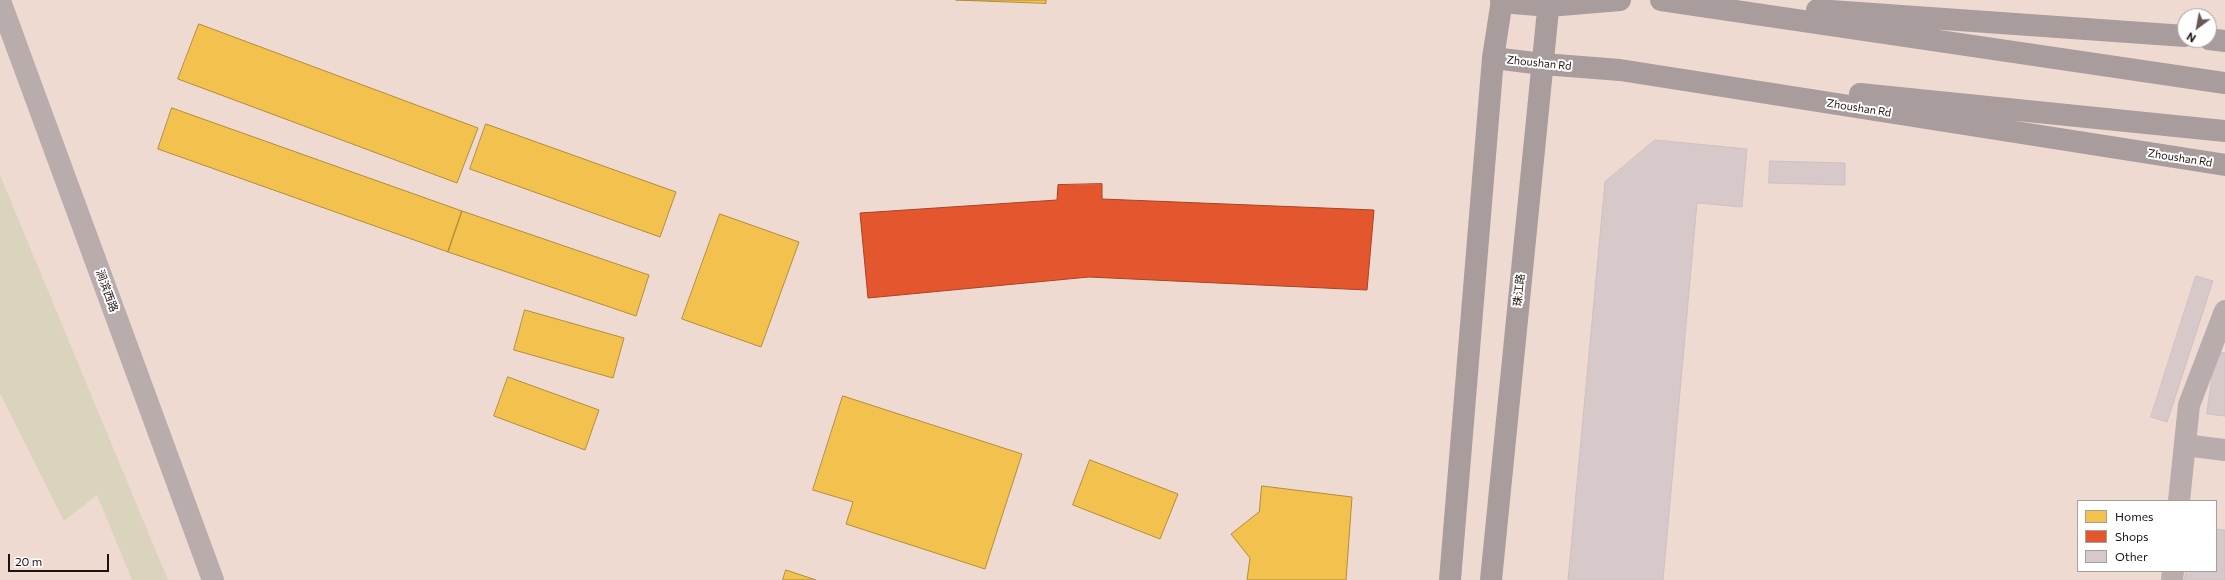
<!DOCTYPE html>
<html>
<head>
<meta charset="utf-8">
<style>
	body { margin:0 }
	#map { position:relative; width:2225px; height:580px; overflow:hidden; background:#efdad2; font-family:Commissioner,sans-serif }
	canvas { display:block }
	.legend { position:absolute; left:2077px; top:500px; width:140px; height:72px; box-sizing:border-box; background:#fff; border:1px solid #a5a09e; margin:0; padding:5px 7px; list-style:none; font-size:12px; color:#1f120d }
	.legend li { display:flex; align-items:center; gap:8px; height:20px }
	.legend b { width:20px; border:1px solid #a5a09e }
	.north { position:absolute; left:2177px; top:8px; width:40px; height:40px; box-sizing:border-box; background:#fff; border:1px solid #a5a09e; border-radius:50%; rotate:212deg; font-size:11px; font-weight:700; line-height:16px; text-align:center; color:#1f120d }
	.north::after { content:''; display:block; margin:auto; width:14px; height:18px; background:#685852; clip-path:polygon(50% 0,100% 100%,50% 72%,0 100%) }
	.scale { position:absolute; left:8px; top:554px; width:101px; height:18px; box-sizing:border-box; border:2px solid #1f120d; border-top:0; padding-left:5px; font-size:12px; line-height:14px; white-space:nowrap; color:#1f120d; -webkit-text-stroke:3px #fff; paint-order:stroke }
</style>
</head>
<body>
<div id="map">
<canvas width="2225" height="580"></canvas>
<ul class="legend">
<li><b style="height:11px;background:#f2c14e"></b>Homes</li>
<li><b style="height:11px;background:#e4572e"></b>Shops</li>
<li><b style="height:11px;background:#d7c8ca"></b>Other</li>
</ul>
<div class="north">N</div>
<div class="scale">20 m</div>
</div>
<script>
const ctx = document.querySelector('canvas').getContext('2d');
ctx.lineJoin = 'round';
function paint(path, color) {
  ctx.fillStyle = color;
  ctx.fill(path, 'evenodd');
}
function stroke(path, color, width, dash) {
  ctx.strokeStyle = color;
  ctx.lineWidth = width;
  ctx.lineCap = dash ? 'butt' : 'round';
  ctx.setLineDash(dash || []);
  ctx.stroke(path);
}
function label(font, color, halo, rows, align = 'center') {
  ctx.font = font + ' Commissioner,"Noto Sans SC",sans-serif';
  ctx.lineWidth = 4;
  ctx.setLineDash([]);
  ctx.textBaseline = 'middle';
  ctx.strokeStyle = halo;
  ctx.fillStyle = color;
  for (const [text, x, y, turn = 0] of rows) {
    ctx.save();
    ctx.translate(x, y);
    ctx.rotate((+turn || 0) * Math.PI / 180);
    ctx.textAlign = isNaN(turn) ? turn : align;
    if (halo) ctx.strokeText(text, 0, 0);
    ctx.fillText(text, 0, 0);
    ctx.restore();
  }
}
const green = new Path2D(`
	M0,175L168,580H132L97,495L64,521L0,393Z`);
const homes = new Path2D(`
	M956,0H1046V3Z
	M199,24L478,128L457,183L178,79Z
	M172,108L462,211L448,252L158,149Z
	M486,124L676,192L660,237L470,169Z
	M462,211L649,275L636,316L448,252Z
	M720,214L799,242L761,347L682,319Z
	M525,310L624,338L613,378L514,350Z
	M508,377L599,410L585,450L494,416Z
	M843,396L1022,454L985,569L846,524L853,502L813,490Z
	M1090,460L1178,494L1160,539L1073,505Z
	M1262,486L1352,497L1346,580H1247L1250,558L1231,534L1259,512Z
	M786,570L816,580H783Z`);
const shops = new Path2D(`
	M1102,184V199L1374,210L1367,290L1089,277L868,298L860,213L1057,200L1058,185Z`);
const building = new Path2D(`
	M1655,140L1747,149L1742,207L1697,203L1663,580H1568L1605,182Z
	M1770,161L1845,163V185L1769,183Z
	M2196,276L2213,281L2167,422L2151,417Z
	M2216,352L2225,353V416L2207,414Z
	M2216,529L2225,530V580H2184L2186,571H2216Z`);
const minor = new Path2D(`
	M0,1L213,580
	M2185,445L2225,450
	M2179,501L2189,405L2225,311
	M2172,580L2173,571`);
const major = new Path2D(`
	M1661,0L2225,83
	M1501,2L1549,6L1620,0
	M1817,10L2185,36
	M2209,39L2225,41
	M1493,58L1543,64L1620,70L2225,165
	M1860,94L2225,131
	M1450,580L1493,58L1502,0
	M1491,580L1549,0`);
const streetNames = [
	["Zhoushan Rd",1539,63,6],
	["Zhoushan Rd",1859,108,9],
	["Zhoushan Rd",2180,158,9],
	["珠江路",1519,290,-84],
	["涧滨西路",107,291,70]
];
paint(green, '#dad4bd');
paint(homes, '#f2c14e');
stroke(homes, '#b38c3a', 1);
paint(shops, '#e4572e');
stroke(shops, '#a94224', 1);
paint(building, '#d7c8ca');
stroke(building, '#cec0c1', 1);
stroke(minor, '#b8acad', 22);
stroke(major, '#a99c9d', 22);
label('11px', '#1f120d', '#fff', streetNames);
</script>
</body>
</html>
